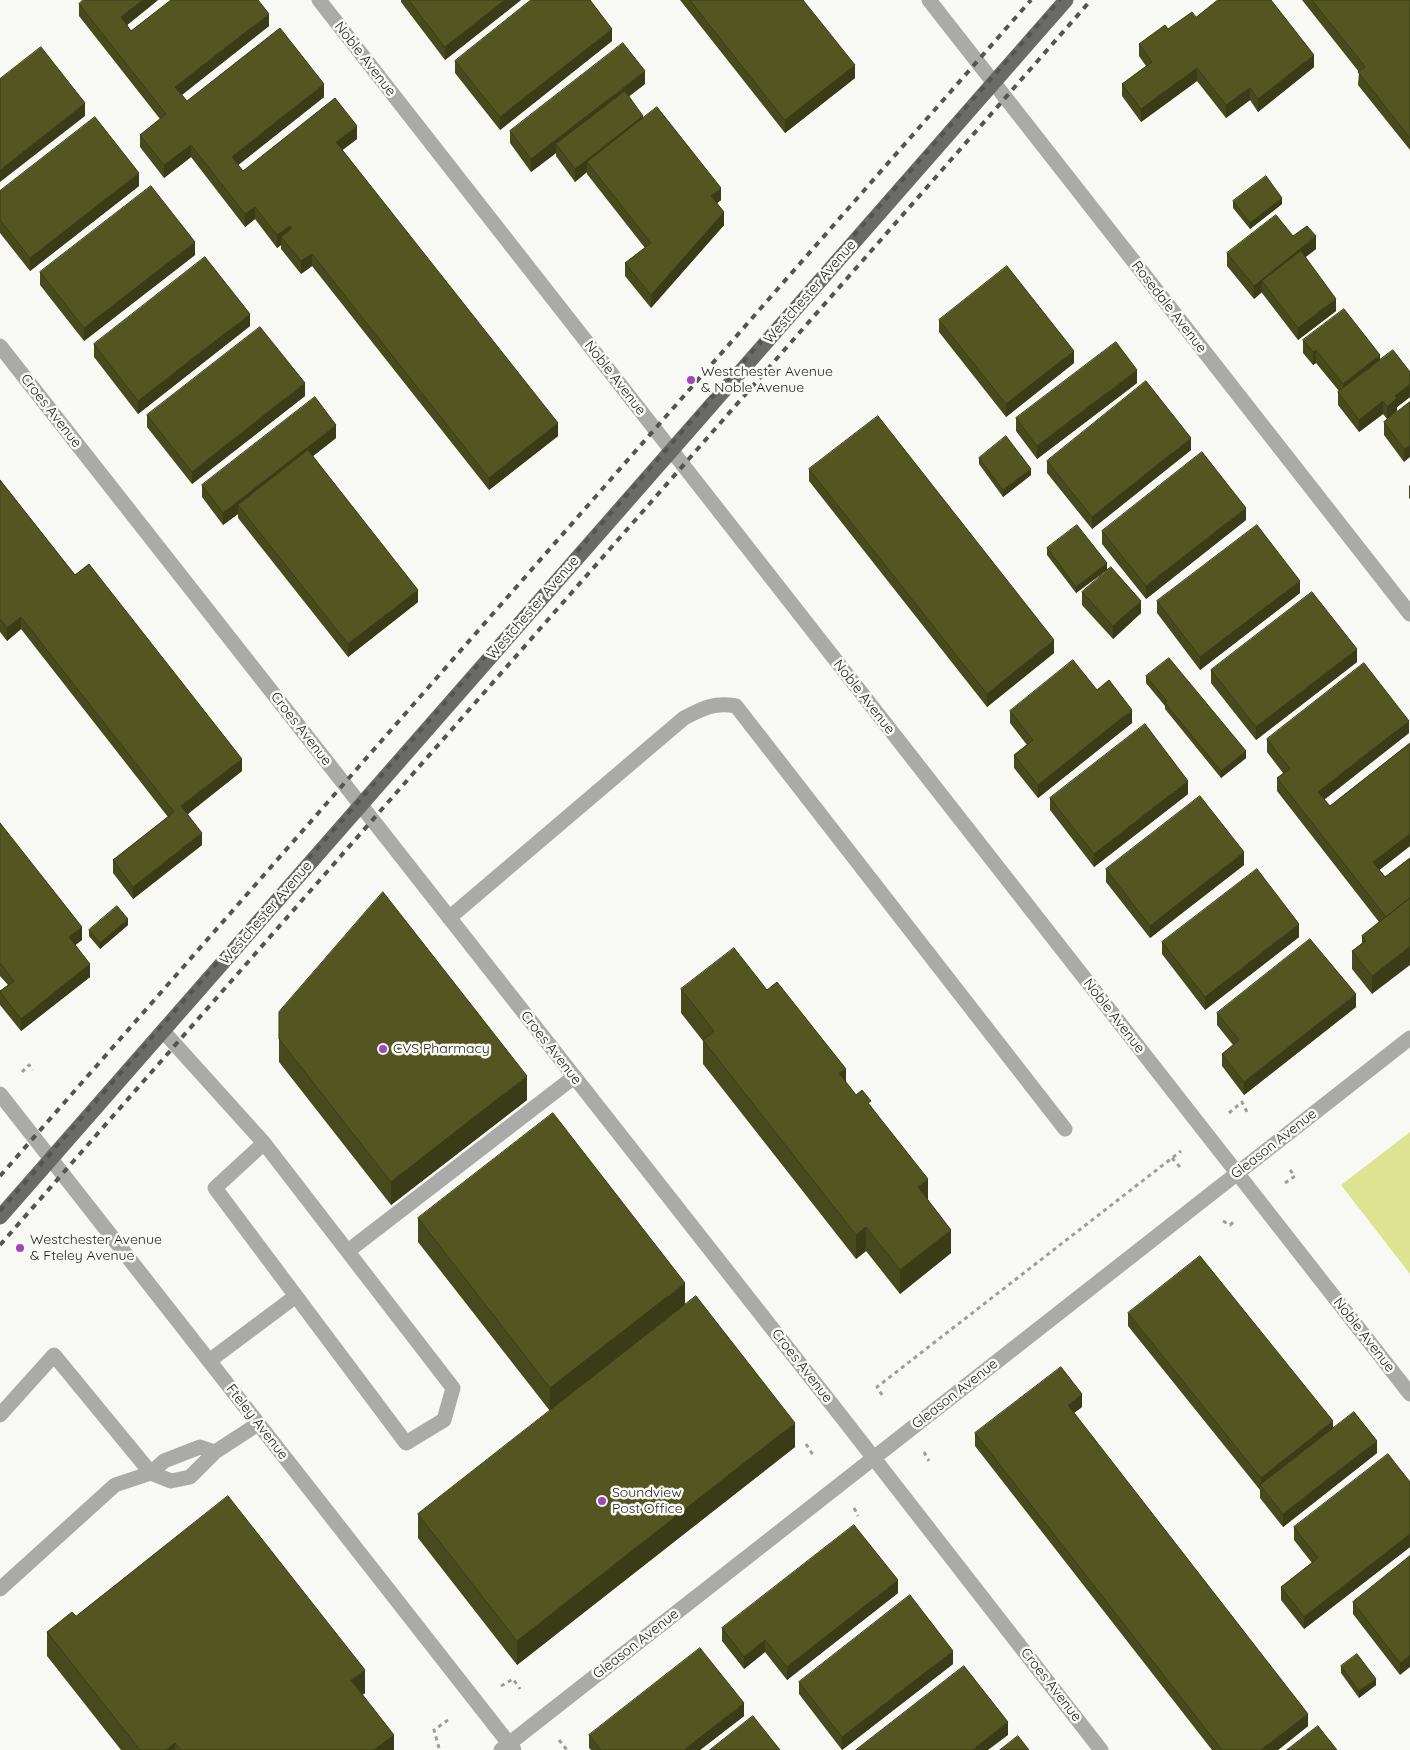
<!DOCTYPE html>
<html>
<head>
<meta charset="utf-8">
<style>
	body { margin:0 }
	canvas { display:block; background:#f8f9f4 }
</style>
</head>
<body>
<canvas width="1410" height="1750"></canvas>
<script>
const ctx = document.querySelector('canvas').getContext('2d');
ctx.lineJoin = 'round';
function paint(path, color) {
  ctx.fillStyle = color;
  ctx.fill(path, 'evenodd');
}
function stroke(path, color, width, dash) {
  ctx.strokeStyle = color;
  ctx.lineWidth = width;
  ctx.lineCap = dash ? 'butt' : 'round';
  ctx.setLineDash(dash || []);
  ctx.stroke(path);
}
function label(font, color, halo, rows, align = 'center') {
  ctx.font = font + ' Quicksand,sans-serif';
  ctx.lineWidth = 5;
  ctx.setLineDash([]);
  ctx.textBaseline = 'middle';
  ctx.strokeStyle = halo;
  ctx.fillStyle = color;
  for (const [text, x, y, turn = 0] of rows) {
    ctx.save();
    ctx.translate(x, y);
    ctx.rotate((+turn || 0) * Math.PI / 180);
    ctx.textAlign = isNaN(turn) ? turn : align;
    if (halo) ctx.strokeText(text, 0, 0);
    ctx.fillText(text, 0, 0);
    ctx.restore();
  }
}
const green = new Path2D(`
	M1410,1132V1274L1341,1185Z`);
const path = new Path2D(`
	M22,1072L29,1065L33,1070
	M1229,1113L1242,1102L1248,1114
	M1172,1158L1180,1167
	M1285,1183L1295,1176L1289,1169
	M1223,1221L1230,1225L1235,1221
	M882,1395L877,1387L1181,1151
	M806,1444L813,1455
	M924,1452L929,1461
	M854,1508L858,1516
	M501,1686L513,1679L520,1689
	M559,1740L567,1750
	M439,1748L434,1730L448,1720`);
const minor = new Path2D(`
	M319,0L1410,1394
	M929,0L1410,614
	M0,346L841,1416L1101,1750
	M449,918L684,718C703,708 714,702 736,706L1065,1129
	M163,1031L264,1143L453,1388L444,1420L406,1443L215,1188L264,1143
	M0,1094L514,1750
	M348,1251L574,1077
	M209,1361L296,1296
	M0,1415L54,1355L151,1473L171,1481L190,1477L215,1452L258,1424
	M0,1589L115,1485L151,1473L164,1461L200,1447L215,1452
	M501,1750L1410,1038`);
const major = new Path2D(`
	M0,1217L1066,0`);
const rail = new Path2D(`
	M0,1176L1031,0
	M0,1211L1060,0
	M0,1245L1091,0`);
const wall = new Path2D(`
	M158,0L127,25L131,31L269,26L182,95L187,101L324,97L238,165L243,171L357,139L342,150L558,436L489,490L312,266L301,274L281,249V245L277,248L255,219L245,227L191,157L164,178L140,147V135L160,119L79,16V4Z
	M401,0H521L445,60L401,2Z
	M680,0H803L855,78L785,133Z
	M1302,0H1410V150L1358,85L1359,72Z
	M1196,17L1314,67L1258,112L1250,100L1226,118L1197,81L1141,122L1122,96V84L1146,66L1139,56V44L1168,29Z
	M612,41L500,130L455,73V61Z
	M645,84L629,96L643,117L721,200L717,203L724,225L651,308L625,276V263L645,248L587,174V172L575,182L556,156V153L531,172L510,143V131Z
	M139,186L30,271L0,233V191Z
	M1233,201L1282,204L1250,229L1233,208Z
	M1293,236L1316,249L1305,257L1336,311L1298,340L1262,293V292L1254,299L1227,266V253Z
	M195,255L84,341L40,285V272Z
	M939,320L1074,363L1006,417L939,332Z
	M250,326L138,414L94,357V344Z
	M1303,340L1380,359L1410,372V397L1397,407V411L1387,419L1383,414L1359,432L1338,405V392L1339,391L1316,363L1313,365L1303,353Z
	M1137,383L1037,459L1016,431V418Z
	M305,396L192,484L147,427V415Z
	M1410,402L1404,462L1384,435V422Z
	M336,438L313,456L418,602L348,657L238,518V514L223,525L202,497V485Z
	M1191,450L1092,529L1047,473V461Z
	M979,458L1031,475L1003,497L979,464Z
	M809,469L1054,653L987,707L809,481Z
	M0,480L75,575L242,771L188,814L202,845L133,899L113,873V860L168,817L21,629L7,641L0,632Z
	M1410,485V499L1409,498V486Z
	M1246,520L1146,599L1102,544V531Z
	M1047,548L1107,570L1076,593L1047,555Z
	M1082,592L1141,613L1113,639L1082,605Z
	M1300,593L1200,670L1157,613V601Z
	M1357,662L1256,740L1211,683V670Z
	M1146,676L1246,758L1221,778L1165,709V706L1146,683Z
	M1097,690L1132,723L1038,798L1014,768V755L1027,745L1010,723V711Z
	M1409,733L1324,800L1330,806L1410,743V846L1379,870L1385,877L1410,858L1372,994L1352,969V951L1362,943V936L1379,922L1277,791V778L1283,773L1267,752V739Z
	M1188,794L1094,867L1050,810V798Z
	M0,823L82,940L75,945L90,977L21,1031L0,1005V991L8,985L0,976Z
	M1244,865L1150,938L1106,882V869Z
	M128,925L100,949L89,936V930Z
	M1299,937L1205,1010L1162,954V942Z
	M681,989L767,990L846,1082L856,1095L871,1106L928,1200L951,1253L900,1294L866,1251L856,1259L703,1064V1041L681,1013Z
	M1356,1007L1244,1095L1222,1066V1054L1233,1045L1217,1025V1013Z
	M279,1012L527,1100L391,1205L279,1062Z
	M418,1218L685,1304L795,1447L517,1665L418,1538V1514L550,1411L418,1242Z
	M1128,1313L1333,1428L1377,1453L1283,1527L1260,1498V1490L1128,1326Z
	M1082,1407L1074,1413L1308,1726L1278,1750H1212L975,1446V1433Z
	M1410,1482V1547L1304,1629L1281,1600V1587L1312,1563L1294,1540V1527Z
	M1410,1556L1400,1675L1353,1614V1602Z
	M898,1593L787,1680L765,1652L744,1669L722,1641V1628Z
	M76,1616L365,1693L362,1695L394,1750H121L47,1656V1632Z
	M953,1664L842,1750L799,1694V1682Z
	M1341,1666L1376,1685L1359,1698L1341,1673Z
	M744,1716L700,1750H591L589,1748V1735Z`);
const shadedWall = new Path2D(`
	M143,0H158L121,30V17Z
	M505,0H521L445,60V47Z
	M269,14V26L175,100V87Z
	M612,29V41L500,130V117Z
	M1314,55V67L1258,112V99Z
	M855,65V78L785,133V120Z
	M1197,68V81L1141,122V109Z
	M645,71V84L560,150L556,144V153L531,172V159Z
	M324,84V97L232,170V157Z
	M1250,88V100L1226,118V105Z
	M85,103V116L0,182V170Z
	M643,116V128L587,162V172L575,182V169Z
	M357,126V139L336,155V142Z
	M191,145V157L164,178V165Z
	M139,173V186L30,271V258Z
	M721,188V200L711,208V196Z
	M1282,198V204L1250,229V223Z
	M255,207V219L245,227V214Z
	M724,212V225L651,308V295Z
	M290,226V238L281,237V245L277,248V235Z
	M1316,236V249L1267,288L1262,281V292L1254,299V286Z
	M195,242V255L84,341V328Z
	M312,254V266L301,274V261Z
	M1336,299V311L1298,340V328Z
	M250,314V326L138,414V401Z
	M1316,350V363L1313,365V352Z
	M1074,351V363L1006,417V404Z
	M1380,355V367L1343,397V384Z
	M1137,370V383L1037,459V446Z
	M305,383V396L192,484V472Z
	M1410,384V397L1397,407V411L1387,419V407L1395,396Z
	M1383,401V414L1359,432V420Z
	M558,423V436L489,490V478Z
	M336,425V438L243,511L238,505V514L223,525V513Z
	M1191,438V450L1092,529V517Z
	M1410,445V457L1404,462V449Z
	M1031,469V475L1003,497V490Z
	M1246,508V520L1146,599V586Z
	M1107,563V570L1076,593V587Z
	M1300,581V593L1200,670V657Z
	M418,590V602L348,657V644Z
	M1141,601V613L1113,639V626Z
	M21,617V629L7,641V628Z
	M1054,640V653L987,707V694Z
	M1357,649V662L1256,740V727Z
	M1132,710V723L1038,798V785Z
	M1409,721V733L1318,804V792Z
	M1246,751V758L1221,778V771Z
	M242,759V771L181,819V806Z
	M1188,781V794L1094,867V854Z
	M202,833V845L133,899V887Z
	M1410,834V846L1373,875V862Z
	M1244,852V865L1150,938V926Z
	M128,919V925L100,949V943Z
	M1299,924V937L1205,1010V997Z
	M82,927V940L69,950V937Z
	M1410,946V965L1372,994V976Z
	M90,964V977L21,1031V1019Z
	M1356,994V1007L1244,1095V1082Z
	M846,1069V1092L839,1073Z
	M527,1076V1100L391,1205V1182Z
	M928,1179V1203L918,1187Z
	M866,1227V1251L856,1259V1235Z
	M951,1230V1253L900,1294V1270Z
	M685,1283V1306L550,1412V1388Z
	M1082,1394V1407L1068,1417V1405Z
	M1333,1421V1433L1261,1485V1478Z
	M795,1423V1447L517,1665V1641Z
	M1377,1441V1453L1283,1527V1514Z
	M1410,1534V1547L1304,1629V1617Z
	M898,1580V1593L787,1680V1667Z
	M765,1640V1652L744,1669V1657Z
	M953,1651V1664L842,1750V1737Z
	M1410,1655V1667L1400,1675V1663Z
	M365,1670V1693L351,1704V1680Z
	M1376,1679V1685L1359,1698V1691Z
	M744,1703V1716L700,1750H684Z
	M1308,1714V1726L1278,1750H1261Z
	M1008,1722V1735L988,1750H972Z
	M394,1735V1750H374Z
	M175,1743V1750H166Z`);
const building = new Path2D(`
	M83,0H143L121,17L131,31L171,0H258L269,14L175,87L187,101L280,28L324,84L232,157L243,171L335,98L357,126L336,142L558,423L489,478L312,254L301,261L281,237L292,228L290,226L277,235L255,207L245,214L191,145L164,165L140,135L166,114L79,4Z
	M409,0H505L445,47Z
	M531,0H590L612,29L500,117L455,61Z
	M690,0H803L855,65L785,120Z
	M1218,0H1271L1314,55L1258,99L1250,88L1226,105L1197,68L1141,109L1122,84L1152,62L1139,44L1165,25L1168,29L1192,12L1196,17Z
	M1312,0H1410V138L1358,72L1365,67Z
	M623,43L645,71L531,159L510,131Z
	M41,47L85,103L0,170V79Z
	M625,91L643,116L575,169L556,144Z
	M657,107L721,188L711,196L724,212L651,295L625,263L651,243L587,162Z
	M95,117L139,173L30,258L0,220V191Z
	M1266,176L1282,198L1250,223L1233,201Z
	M151,186L195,242L84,328L40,272Z
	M1276,215L1293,236L1307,226L1316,236L1254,286L1227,253Z
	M1301,251L1336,299L1298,328L1262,281Z
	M205,257L250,314L138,401L94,344Z
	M1007,266L1074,351L1006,404L939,320Z
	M1344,309L1380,355L1343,384L1316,350L1313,352L1303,340Z
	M260,327L305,383L192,472L147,415Z
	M1116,342L1137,370L1037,446L1016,418Z
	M1393,350L1410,372V384L1395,396L1397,398L1387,407L1383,401L1359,420L1338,392Z
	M1146,381L1191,438L1092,517L1047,461Z
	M315,397L336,425L223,513L202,485Z
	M1410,402V445L1404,449L1384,422Z
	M878,416L1054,640L987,694L809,469Z
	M1006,436L1031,469L1003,490L979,458Z
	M308,450L418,590L348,644L238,505Z
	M1202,452L1246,508L1146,586L1102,531Z
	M0,480L75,575L89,564L242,759L181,806L202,833L133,887L113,860L174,812L21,617L7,628L0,619Z
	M1077,525L1107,563L1076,587L1047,548Z
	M1257,525L1300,581L1200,657L1157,601Z
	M1111,567L1141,601L1113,626L1082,592Z
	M1312,592L1357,649L1256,727L1211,670Z
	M1169,658L1246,751L1221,771L1165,703L1167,701L1146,676Z
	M1073,660L1097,690L1109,680L1132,710L1038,785L1014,755L1033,740L1010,711Z
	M1364,663L1409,721L1318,792L1330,806L1410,743V834L1373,862L1385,877L1410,858V898L1386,917L1277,778L1290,769L1267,739Z
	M1145,724L1188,781L1094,854L1050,798Z
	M1200,796L1244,852L1150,926L1106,869Z
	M0,823L82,927L69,937L90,964L21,1019L0,992V991L14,981L0,963Z
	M1257,869L1299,924L1205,997L1162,942Z
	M383,892L527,1076L391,1182L279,1039V1012Z
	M1410,898V946L1372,976L1352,951L1366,941L1362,936Z
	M117,906L128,919L100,943L89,930Z
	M1310,939L1356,994L1244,1082L1222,1054L1239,1040L1217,1013Z
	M734,948L767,990L777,982L846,1069L839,1073L856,1095L862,1090L871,1101L868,1103L928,1179L918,1187L951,1230L900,1270L866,1227L856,1235L703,1040L714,1031L681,989Z
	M553,1113L685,1283L550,1388L418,1218Z
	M1200,1256L1333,1421L1261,1478L1128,1313Z
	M696,1296L795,1423L517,1641L418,1514Z
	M1061,1367L1082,1394L1068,1405L1308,1714L1261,1750H1222L975,1433Z
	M1354,1412L1377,1441L1283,1514L1260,1485Z
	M1388,1454L1410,1482V1534L1304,1617L1281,1587L1318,1558L1294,1527Z
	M228,1496L365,1670L351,1680L394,1735L374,1750H181L175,1743L166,1750H140L47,1632L72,1612L76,1616Z
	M854,1525L898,1580L787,1667L765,1640L744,1657L722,1628Z
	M1410,1556V1655L1400,1663L1353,1602Z
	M910,1595L953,1651L842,1737L799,1682Z
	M700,1648L744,1703L684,1750H601L589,1735Z
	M1357,1654L1376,1679L1359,1691L1341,1666Z
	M964,1666L1008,1722L972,1750H856Z
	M753,1716L780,1750H710Z
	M1318,1726L1337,1750H1287Z
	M1018,1736L1029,1750H1000Z`);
const markers = [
	[691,380,5,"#a246b1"],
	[383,1049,5,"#a246b1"],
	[20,1248,5,"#a246b1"],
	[602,1501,5,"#a246b1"]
];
const streetNames = [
	["Noble Avenue",365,59,52],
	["Westchester Avenue",810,292,-49],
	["Rosedale Avenue",1169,307,52],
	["Noble Avenue",615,378,52],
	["Croes Avenue",51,411,52],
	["Westchester Avenue",533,608,-49],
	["Noble Avenue",864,697,52],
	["Croes Avenue",301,729,52],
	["Westchester Avenue",266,913,-49],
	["Noble Avenue",1114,1016,52],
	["Croes Avenue",551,1048,52],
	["Gleason Avenue",1274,1144,-38],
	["Noble Avenue",1364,1335,52],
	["Croes Avenue",802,1366,52],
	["Gleason Avenue",955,1394,-38],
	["Fteley Avenue",257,1422,52],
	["Gleason Avenue",636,1644,-38],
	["Croes Avenue",1051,1685,52]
];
const poiNames = [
	["Westchester Avenue",701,372],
	["& Noble Avenue",701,388],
	["CVS Pharmacy",393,1049],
	["Westchester Avenue",30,1240],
	["& Fteley Avenue",30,1256],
	["Soundview",612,1493],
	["Post Office",612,1509]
];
paint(green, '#dde491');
stroke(path, '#9d9e9a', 3, [4, 4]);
stroke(minor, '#aaaba9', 15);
stroke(major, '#6a6b67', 15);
stroke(rail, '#545452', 4, [6, 6]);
paint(wall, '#474a1c');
paint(shadedWall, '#3a3c17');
paint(building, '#535621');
stroke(building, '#3a3c17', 1);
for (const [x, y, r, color] of markers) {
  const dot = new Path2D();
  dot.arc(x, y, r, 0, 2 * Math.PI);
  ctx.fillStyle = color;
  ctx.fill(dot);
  stroke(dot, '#f8f9f4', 2);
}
label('14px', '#1d1d1c', '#f8f9f4', streetNames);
label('14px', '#1d1d1c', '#f8f9f4', poiNames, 'left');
</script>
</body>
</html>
